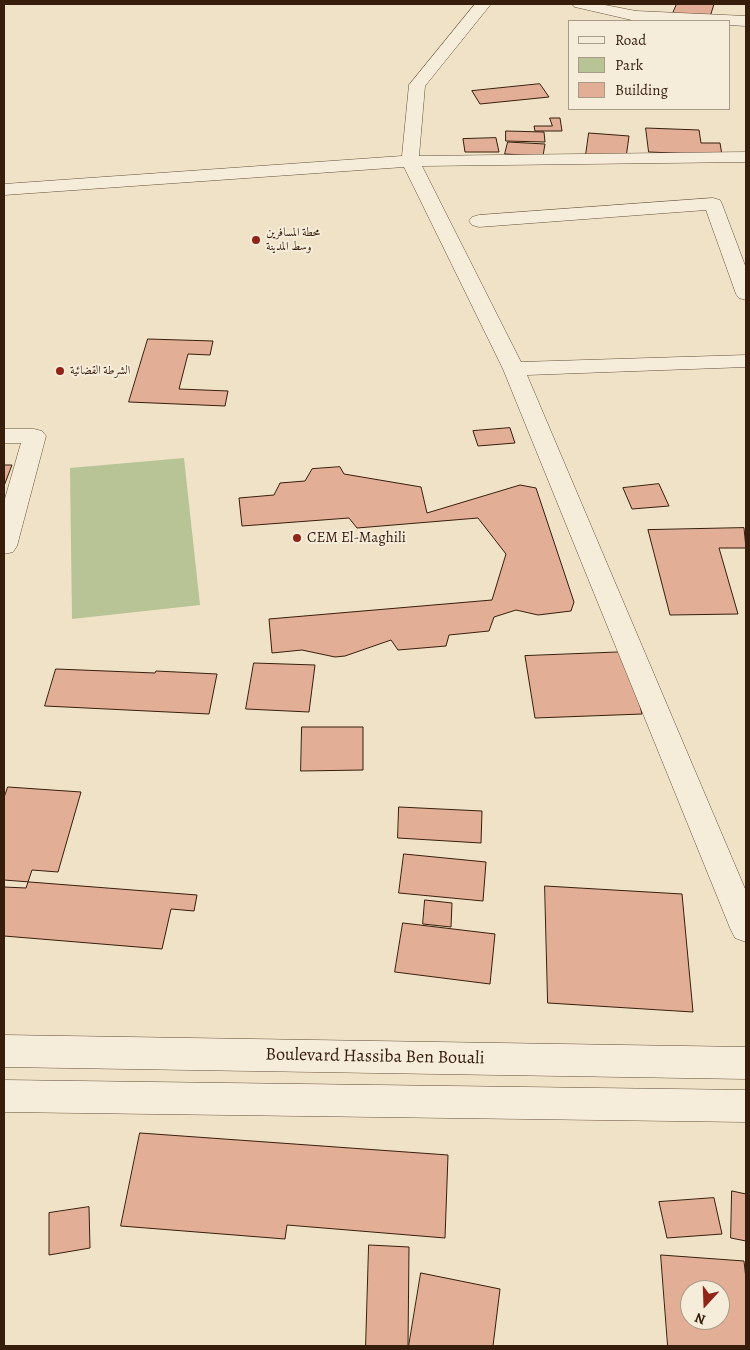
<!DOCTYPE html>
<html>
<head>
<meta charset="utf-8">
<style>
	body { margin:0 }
	#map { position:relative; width:750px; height:1350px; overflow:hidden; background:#f0e2c6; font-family:Alegreya,serif }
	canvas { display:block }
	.frame { position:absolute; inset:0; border:5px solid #371e0c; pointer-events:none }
	.legend { position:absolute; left:568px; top:20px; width:162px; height:90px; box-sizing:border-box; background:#f5ecda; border:1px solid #a99a88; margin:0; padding:6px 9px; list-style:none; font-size:15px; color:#371e0c }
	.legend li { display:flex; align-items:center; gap:10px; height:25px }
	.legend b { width:25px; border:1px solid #a99a88 }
	.north { position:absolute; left:680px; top:1280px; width:50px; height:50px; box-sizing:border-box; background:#f5ecda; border:1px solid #a99a88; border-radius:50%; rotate:200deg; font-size:14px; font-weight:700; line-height:20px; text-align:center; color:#371e0c }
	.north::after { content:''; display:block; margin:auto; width:18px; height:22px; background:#8f2418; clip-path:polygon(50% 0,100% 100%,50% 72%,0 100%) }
</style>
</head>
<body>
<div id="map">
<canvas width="750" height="1350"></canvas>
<div class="frame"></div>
<ul class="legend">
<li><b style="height:6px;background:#f5ecda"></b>Road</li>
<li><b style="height:14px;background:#b8c396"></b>Park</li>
<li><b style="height:14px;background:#e3ae96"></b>Building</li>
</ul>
<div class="north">N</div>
</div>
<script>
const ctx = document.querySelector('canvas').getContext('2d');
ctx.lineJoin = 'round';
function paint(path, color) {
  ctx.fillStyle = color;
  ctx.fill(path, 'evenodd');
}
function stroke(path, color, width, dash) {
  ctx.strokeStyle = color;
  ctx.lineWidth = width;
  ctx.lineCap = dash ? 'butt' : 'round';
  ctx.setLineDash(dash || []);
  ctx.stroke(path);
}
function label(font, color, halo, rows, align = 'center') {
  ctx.font = font + ' Alegreya,Amiri,serif';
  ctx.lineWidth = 4;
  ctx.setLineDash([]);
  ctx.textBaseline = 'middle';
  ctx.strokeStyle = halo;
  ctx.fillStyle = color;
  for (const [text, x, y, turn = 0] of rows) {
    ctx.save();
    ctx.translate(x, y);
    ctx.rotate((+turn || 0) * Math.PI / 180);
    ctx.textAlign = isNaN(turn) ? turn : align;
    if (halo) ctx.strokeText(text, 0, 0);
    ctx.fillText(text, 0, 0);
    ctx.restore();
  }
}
const green = new Path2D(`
	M184,458L200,605L72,619L70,468Z`);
const building = new Path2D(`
	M677,4H714L710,17L673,13Z
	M540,84L549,97L480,104L472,91Z
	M550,118H560L562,131H535L534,126H552Z
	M646,128L699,130L701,143H720L722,155L649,152Z
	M506,131L544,132L545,142L506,141Z
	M589,133L629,136L626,158L586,155Z
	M496,138L499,152H465L463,139Z
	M508,142L545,144L543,156L505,154Z
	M148,339L213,341L210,355L188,354L179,389L228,391L225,406L129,402Z
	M510,428L515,443L478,446L473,431Z
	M4,465H12L4,486Z
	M340,467L344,474L421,487L427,513L520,485L536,488L574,602L571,611L538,615L516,610L494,617L489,631L449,635L446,646L398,650L391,640L345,656L335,657L302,650L272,653L269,619L492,600L506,554L478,518L357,528L349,518L242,526L239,498L274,495L280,483L305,481L312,469Z
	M659,484L669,506L632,509L623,488Z
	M744,528L746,548H719L738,614L670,615L648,530Z
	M627,652L642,714L535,718L525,656Z
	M254,663L315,665L309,712L246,709Z
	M56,669L155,673L156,671L217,674L209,714L45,706Z
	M302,727H363V770L301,771Z
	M8,787L81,792L58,872L32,870L26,888L4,887V798Z
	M399,807L482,811L481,843L398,838Z
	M404,854L486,862L483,901L399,893Z
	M4,880L197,895L194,911L171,909L162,949L4,936Z
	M545,886L682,894L693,1012L548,1003Z
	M425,900L452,903L451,927L423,924Z
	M403,923L495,934L490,984L395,972Z
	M140,1133L448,1155L445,1238L287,1225L285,1239L121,1226Z
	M732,1191L746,1194V1241L731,1238Z
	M714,1198L722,1234L667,1238L659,1202Z
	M89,1207L90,1248L49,1255V1213Z
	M369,1245L409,1247L408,1346H366Z
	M661,1255L744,1261L746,1279V1346H668ZM690,1290H720V1320H690Z
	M421,1273L500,1289L493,1346H409Z`);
const minor = new Path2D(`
	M475,4H491L425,86L419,156L746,152V162L422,166L521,362L746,355V367L527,375L746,891V942L735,938L730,928L503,369L404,167L4,195V184L402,156L409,85Z
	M572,4H600L636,11L746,16V26L729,25V21H636L575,7Z
	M713,198L720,200L722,204L746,268V300L739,298L736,294L706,210L479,227L472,225L469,221L472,217L479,215Z
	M4,429H34L42,431L46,436L17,546L13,552L4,554V502L21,443H4Z
	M4,1035L746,1047V1079L4,1067Z
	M4,1080L746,1090V1122L4,1112Z`);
const markers = [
	[256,240,5,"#8f2418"],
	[60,371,5,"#8f2418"],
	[297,538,5,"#8f2418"]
];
const farPoinames = [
	["محطة المسافرين",266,233],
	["وسط المدينة",266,247],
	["الشرطة القضائية",70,371]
];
const poiNames = [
	["CEM El-Maghili",307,538]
];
const nearStreetnames = [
	["Boulevard Hassiba Ben Bouali",375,1057,1]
];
paint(green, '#b8c396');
paint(building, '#e3ae96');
stroke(building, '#371e0c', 1);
stroke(minor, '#654f3a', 1);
paint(minor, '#f5ecda');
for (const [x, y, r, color] of markers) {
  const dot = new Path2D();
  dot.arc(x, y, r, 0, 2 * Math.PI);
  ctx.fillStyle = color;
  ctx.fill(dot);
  stroke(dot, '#f5ecda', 2);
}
label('12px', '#371e0c', '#f5ecda', farPoinames, 'left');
label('15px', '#371e0c', '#f5ecda', poiNames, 'left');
label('18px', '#371e0c', '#f5ecda', nearStreetnames);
</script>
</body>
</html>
